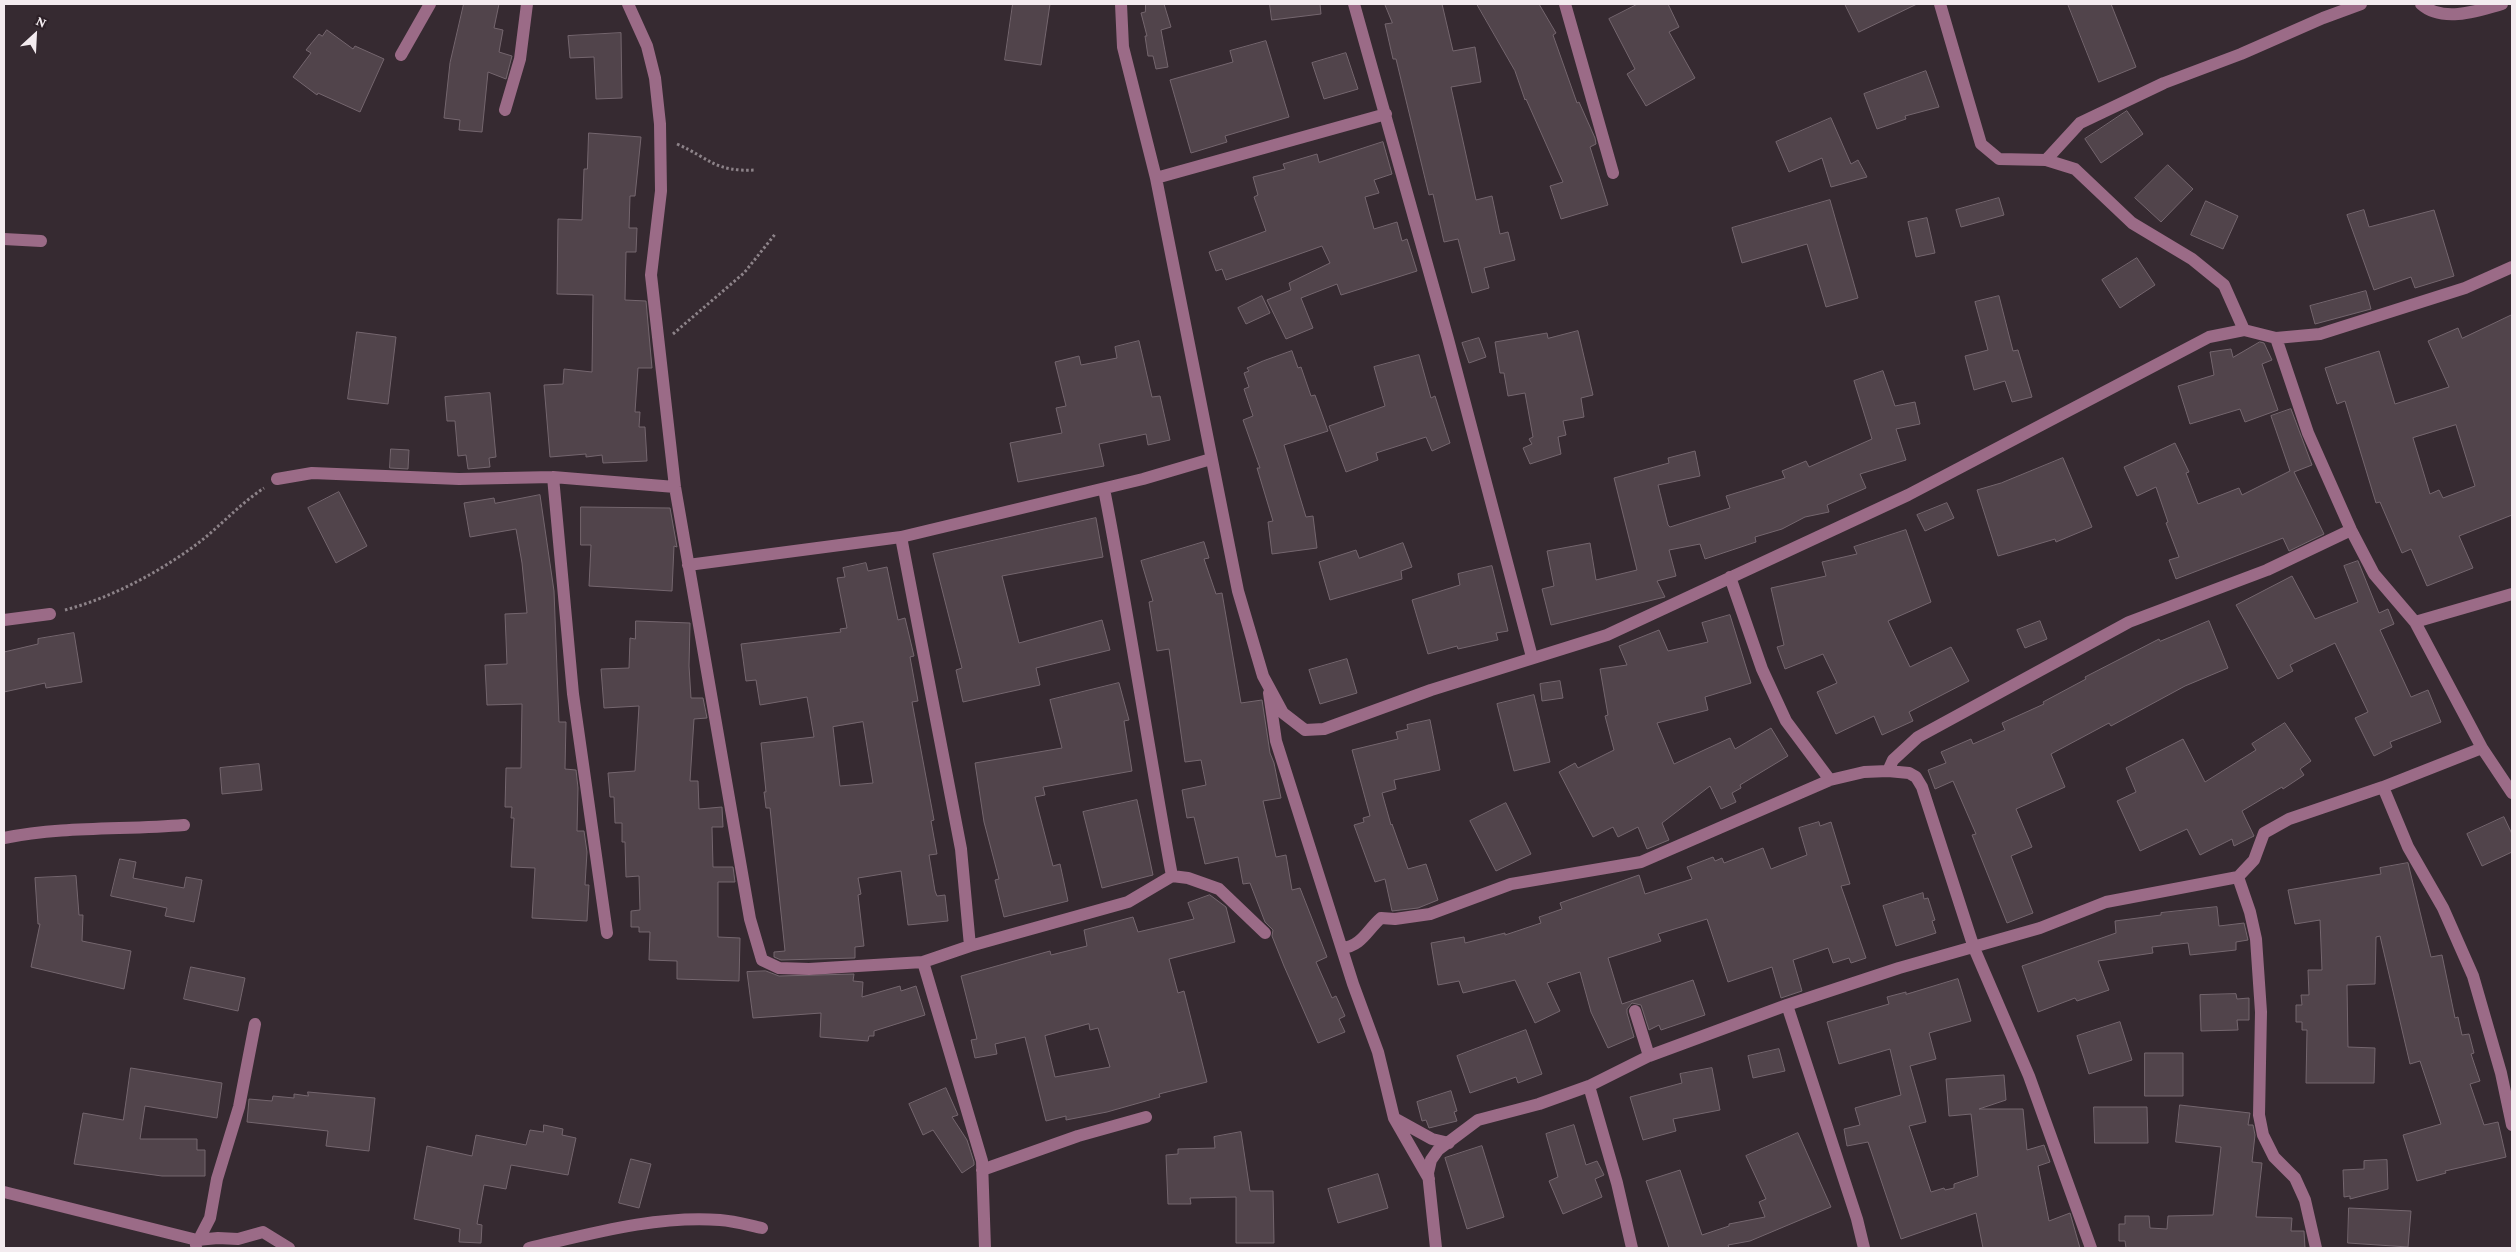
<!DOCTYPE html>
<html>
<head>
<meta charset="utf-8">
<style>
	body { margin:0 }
	#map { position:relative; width:2516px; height:1252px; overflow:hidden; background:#362a31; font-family:"Crimson Pro",serif }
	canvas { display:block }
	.frame { position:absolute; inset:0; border:5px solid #f3ebef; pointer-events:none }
	.north { position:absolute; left:10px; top:10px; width:50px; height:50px; -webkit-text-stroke:4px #2c2027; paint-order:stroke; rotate:25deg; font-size:14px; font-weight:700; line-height:20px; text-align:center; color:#f3ebef }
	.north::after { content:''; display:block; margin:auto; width:18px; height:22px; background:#f3ebef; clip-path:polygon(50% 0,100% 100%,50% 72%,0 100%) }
</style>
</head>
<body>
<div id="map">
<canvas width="2516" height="1252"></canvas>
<div class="frame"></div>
<div class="north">N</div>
</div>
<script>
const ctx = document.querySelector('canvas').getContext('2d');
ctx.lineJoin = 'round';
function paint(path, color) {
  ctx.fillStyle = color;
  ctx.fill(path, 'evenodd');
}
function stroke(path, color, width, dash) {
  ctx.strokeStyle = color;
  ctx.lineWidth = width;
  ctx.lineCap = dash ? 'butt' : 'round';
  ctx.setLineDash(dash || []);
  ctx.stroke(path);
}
const building = new Path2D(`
	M464,4H499L494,28L503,30L499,52L512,56L506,79L488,72L482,132L459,130L460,120L444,118L450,63Z
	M1013,4H1050L1041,65L1005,60Z
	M1146,4H1164L1171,27L1161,30L1168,67L1156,69L1153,56H1148L1145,36H1147L1141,13L1145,12Z
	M1270,4H1320L1321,14L1272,20Z
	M1385,4H1442L1453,51L1475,47L1481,82L1451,87L1476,200L1492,196L1500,234L1508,232L1515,260L1484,268L1489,288L1472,293L1458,239L1444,242L1433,194L1429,195L1396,59H1393L1385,24L1392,23Z
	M1477,4H1539L1556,33L1553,35L1577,103L1579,102L1595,138L1596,144L1590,147L1608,205L1561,219L1550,186L1563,182L1526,99L1525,100L1515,71Z
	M1638,4H1668L1679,27L1669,32L1695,78L1646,106L1627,74L1635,69L1609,19Z
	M1845,4H1917L1859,32Z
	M2068,4H2111L2136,67L2099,82Z
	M327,30L353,49L355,46L384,59L360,112L318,93L317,95L293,77L311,53L306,50L319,34L322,36Z
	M621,33L622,98L596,99L594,57L570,58L568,36Z
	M1266,41L1289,117L1225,136L1227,142L1191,153L1170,80L1233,62L1230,51Z
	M1346,53L1358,89L1324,99L1312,63Z
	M1926,71L1939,107L1905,116L1906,119L1877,129L1864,94Z
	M2127,111L2143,134L2101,163L2085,139Z
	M1831,118L1851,164L1858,160L1867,177L1831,187L1822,158L1789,172L1776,142Z
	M589,133L641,137L635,196H630L629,228H637L636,252H626L625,300L646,301L652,368H638L635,412H640L639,427H645L647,461L603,463L602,455L586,457V454L550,457L544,385L563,384L564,369L592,372L593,295L557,294L558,219L582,220L584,169H587Z
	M1383,142L1392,174L1374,180L1379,193L1365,197L1374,229L1397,222L1402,241L1407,239L1417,271L1341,295L1337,284L1301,298L1313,328L1286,339L1267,300L1291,290L1289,283L1330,263L1322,246L1226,280L1222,269L1216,271L1209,252L1266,231L1254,197L1258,195L1253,177L1285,169L1283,164L1317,154L1319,162Z
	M2168,165L2193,189L2161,222L2135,198Z
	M1999,198L2004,215L1961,227L1956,210Z
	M1830,200L1858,298L1826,307L1807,244L1742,263L1732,228Z
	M2206,201L2238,216L2223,249L2191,235Z
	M2364,210L2369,227L2434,210L2454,276L2415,288L2411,277L2374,290L2347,215Z
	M1927,218L1935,253L1916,257L1908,222Z
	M2137,258L2155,285L2120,308L2102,280Z
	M2366,291L2371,309L2315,324L2310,306Z
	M1262,296L1270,313L1246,324L1238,308Z
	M1999,296L2013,351L2018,350L2032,397L2012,402L2005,381L1974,390L1965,356L1988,350L1975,302Z
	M2512,315V515L2459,536L2473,568L2427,586L2411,549L2402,553L2380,502L2376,503L2345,401L2337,404L2325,368L2379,351L2395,404L2449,387L2428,341L2458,328L2462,338ZM2456,425L2475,486L2443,498L2439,490L2430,494L2413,438Z
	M1578,331L1593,395L1581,398L1584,417L1563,421L1566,435L1558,437L1561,454L1530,464L1523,448L1532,444L1529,439L1533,437L1525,393L1508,396L1504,373H1500L1495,342L1547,333L1548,338Z
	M357,332L396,337L388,404L348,399Z
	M1479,338L1486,357L1469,363L1462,343Z
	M1139,341L1152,397L1160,396L1170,440L1148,445L1146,434L1099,444L1104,466L1018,482L1010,443L1062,433L1056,408L1066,406L1055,362L1079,356L1081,365L1117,358L1115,347Z
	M2260,342L2264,343L2272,360L2262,364L2278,410L2245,422L2240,409L2190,424L2178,386L2214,375L2210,352L2231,349L2233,357Z
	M1292,351L1298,368L1301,367L1311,396L1315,395L1328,431L1284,445L1306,517L1313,516L1317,548L1272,554L1268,522L1273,521L1257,468H1260L1243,420L1253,416L1244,389L1249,387L1244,373L1249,371L1247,368L1263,361Z
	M1419,355L1431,398L1435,396L1450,443L1432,451L1426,437L1376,453L1378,460L1346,472L1329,426L1385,406L1374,367Z
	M1883,371L1895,406L1915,402L1920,424L1896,429L1906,460L1860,474L1866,488L1827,505L1829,512L1805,517L1782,529L1755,537L1756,542L1705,559L1700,544L1669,550L1676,576L1657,581L1665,597L1551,625L1542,589L1554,586L1547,551L1590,543L1596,580L1637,570L1614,478L1669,463L1668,458L1695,451L1700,476L1658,485L1668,525L1670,527L1730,508L1726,496L1785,478L1782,471L1806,461L1809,467L1872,439L1854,381Z
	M490,393L496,457L489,458L490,467L468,469L466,455L458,456L455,421H447L445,397Z
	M2291,409L2312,465L2294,472L2324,534L2289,551L2283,538L2176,579L2169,560L2179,557L2166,523L2168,522L2156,487L2137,496L2124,467L2175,443L2189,472L2186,473L2198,504L2239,488L2242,495L2290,471L2271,416Z
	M391,449L409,450L408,469L390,468Z
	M2063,458L2092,527L2056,542L2055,539L1998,556L1977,490L2001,483Z
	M339,492L367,546L336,563L308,508Z
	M540,495L554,591L559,722H566L565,769L576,770L578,788L577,831H584L587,852L585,885H589L587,921L532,918L535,868L511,867L514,818H511L512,807H505L506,768H521L522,704L487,705L485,665L507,664L505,614L527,613L522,563L516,529L470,537L464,503L494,498L495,503Z
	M1947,503L1954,518L1925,531L1917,515Z
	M581,507L670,508L677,547L674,546L672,591L589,586L591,545H581Z
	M1096,518L1103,557L1002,576L1019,643L1102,620L1110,650L1036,668L1040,685L963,702L956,670L962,668L933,554Z
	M1906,530L1931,602L1888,621L1910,667L1951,647L1969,681L1909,712L1913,721L1882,735L1874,716L1836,734L1817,692L1837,683L1823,654L1785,669L1777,647L1784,645L1771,588L1826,576L1822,562L1857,554L1854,547Z
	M1204,542L1209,558L1204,559L1216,594L1222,593L1241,703L1262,700L1270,753L1274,763L1281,798L1263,801L1276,857L1286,855L1292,890L1300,888L1327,957L1316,962L1332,998L1336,996L1345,1016L1339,1019L1345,1032L1318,1043L1284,966L1272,936L1273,930L1265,922L1250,883L1243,884L1238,857L1205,864L1194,817L1187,818L1182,790L1206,785L1201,760L1185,762L1169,649L1157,651L1149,602L1153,601L1141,561Z
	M1403,543L1412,567L1401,571L1402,579L1330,600L1319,562L1356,550L1359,558Z
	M2358,561L2379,613L2388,609L2394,624L2380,630L2411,697L2428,690L2441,722L2390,742L2392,747L2374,756L2355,718L2368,712L2335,643L2290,665L2293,671L2278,679L2236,605L2292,576L2315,619L2358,602L2344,566Z
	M866,563L868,571L887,567L898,620L905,618L914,656L910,657L918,701L912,702L934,820L931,821L937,854L929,855L935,891L937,896L945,895L948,921L908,925L901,871L858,878L861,894L858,895L864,946L855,947V958L781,960L774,957V952L785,951L770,808H766L764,792H766L761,743L814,737L807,697L760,705L756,680L746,681L741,644L841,632L840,629L847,628L837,578L845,577L843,568ZM863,722L873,783L840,786L833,727Z
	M1492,566L1508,631L1496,633L1498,640L1458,649L1457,646L1428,654L1412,600L1460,585L1458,574Z
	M1730,615L1751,683L1705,697L1708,710L1657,723L1674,764L1730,738L1735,749L1771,728L1788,756L1740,785L1741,788L1732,793L1736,802L1721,809L1710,786L1662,823L1669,840L1647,849L1638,827L1618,837L1613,827L1593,837L1559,772L1575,763L1578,768L1614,750L1605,716L1608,715L1600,669L1627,665L1619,646L1659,630L1668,651L1708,642L1702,623Z
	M636,621L690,623L689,666L691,698H703L707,718L694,719L690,781H698L699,809L722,807L723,827H712L713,867H733L735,882H718V937L740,938L739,981L677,979V961L649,960L650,932H639V927H631V911L640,910L639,876L626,877L625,842H622V823H615L614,797H610L608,773L635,771L639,706L604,708L601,669L629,668L630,638L635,639Z
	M2040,621L2047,639L2025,648L2017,630Z
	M2209,621L2228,668L2185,686L2111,726L2109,723L2051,754L2065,787L2016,809L2032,847L2011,856L2033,913L2007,923L1972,835L1976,834L1953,781L1935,789L1928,770L1946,763L1941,752L1971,739L1973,744L2005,730L2002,723L2044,704L2043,702L2086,679L2085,677L2159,639L2160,641Z
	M74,633L82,682L46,688L45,683L4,692V652L38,644V639Z
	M1347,659L1357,693L1320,704L1309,670Z
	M1560,681L1563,698L1542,701L1540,684Z
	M1119,683L1129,720L1124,721L1132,771L1043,787L1045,795L1035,797L1053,866L1060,864L1068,901L1004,917L995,880L999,879L984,822L975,763L1062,748L1050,700Z
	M1534,695L1550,762L1514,771L1497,704Z
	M1430,720L1440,770L1394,780L1396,789L1382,793L1391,825L1392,824L1408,869L1426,864L1438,900L1418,908L1392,911L1385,879L1375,882L1354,825L1364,822L1363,818L1370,816L1352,750L1398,739L1396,732L1408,729L1407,725Z
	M2285,723L2311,761L2300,769L2304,775L2283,789L2282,787L2242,811L2254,836L2234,846L2232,839L2200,855L2187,829L2140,851L2117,801L2136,792L2126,768L2183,739L2205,782L2256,750L2252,744Z
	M259,764L262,790L222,794L220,768Z
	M1137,800L1153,875L1102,888L1083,812Z
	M1506,803L1531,854L1496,871L1470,821Z
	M2504,817L2512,834V852L2482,866L2467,834Z
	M1819,822L1820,826L1831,822L1850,884L1841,886L1866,958L1851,963L1849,958L1833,963L1828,948L1793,960L1802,991L1781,998L1772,967L1728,982L1707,919L1658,934L1661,941L1608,958L1622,1004L1693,980L1705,1015L1661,1030L1659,1025L1649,1030L1641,1005L1632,1003L1627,1009V1013L1634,1037L1608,1048L1591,1012L1580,972L1547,983L1560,1011L1535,1023L1515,980L1463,993L1459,981L1438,985L1431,943L1464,937L1465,943L1505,933V935L1541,923L1539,917L1562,909L1560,903L1639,875L1645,894L1692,879L1687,867L1713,857L1715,861L1722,858L1724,863L1763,848L1771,869L1807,855L1799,828Z
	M120,859L136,862L133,878L184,888L186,877L202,880L194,922L165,916L167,908L111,896Z
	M2408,863L2431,957L2442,955L2455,1018L2458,1017L2462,1035L2469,1034L2474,1053L2471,1054L2480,1081L2470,1084L2484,1125L2498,1122L2506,1157L2445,1171L2446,1173L2417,1181L2403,1135L2441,1124L2420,1061L2410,1064L2380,936L2376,937L2375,984L2347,985L2348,1047L2375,1048L2374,1083H2306L2307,1030H2302V1022H2296V1005H2302L2301,995H2309L2308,970H2322L2320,920L2295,924L2288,890L2381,874L2380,868Z
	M76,876L79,915H83L82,941L131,951L124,989L31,967L40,924H38L35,878Z
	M1923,893L1924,899L1928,898L1935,920L1932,921L1936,933L1896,946L1883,906Z
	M1210,895L1226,907L1235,942L1169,959L1178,993L1184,991L1207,1082L1159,1094L1160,1097L1107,1112L1066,1120V1116L1046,1121L1025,1037L995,1044L997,1054L975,1058L971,1040L977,1039L961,976L1050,951L1051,955L1087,946L1084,930L1133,917L1138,932L1194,919L1188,903ZM1089,1024L1090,1030L1098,1028L1110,1067L1055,1077L1045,1036Z
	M2217,907L2219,926L2244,923L2248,940L2236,942V950L2190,955L2188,943L2152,947L2153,953L2098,961L2109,990L2077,1001L2075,998L2038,1012L2022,966L2116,933L2115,921L2161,915V913Z
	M191,967L245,978L238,1011L184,999Z
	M766,971L779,976L854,974L853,981L863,982L862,997L900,986L901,991L916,986L925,1015L874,1031V1036H869L868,1041L820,1037L821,1013L753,1018L747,972Z
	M1958,979L1971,1021L1929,1033L1936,1059L1910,1066L1926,1122L1909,1126L1931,1192L1944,1188L1945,1190L1954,1188V1184L1978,1176L1971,1114L1949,1116L1946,1079L2004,1075L2006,1100L1979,1109H2023L2027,1150L2044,1145L2050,1162L2038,1166L2049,1221L2070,1213L2080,1248H1983L1976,1213L1901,1239L1868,1142L1847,1146L1844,1129L1860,1125L1855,1108L1901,1095L1890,1049L1839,1064L1827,1022L1889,1004L1887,997L1906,992V994Z
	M2236,994L2237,999L2249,998V1020H2237L2238,1030L2201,1031L2200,995Z
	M2120,1022L2132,1060L2089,1074L2077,1036Z
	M1526,1030L1542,1074L1518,1083L1516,1077L1470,1093L1457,1056Z
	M1779,1049L1785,1071L1753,1078L1748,1056Z
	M2145,1053H2183V1096H2145Z
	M131,1068L222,1083L217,1118L145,1106L140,1139H197V1150H205V1176H162L74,1164L83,1113L123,1120Z
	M1712,1068L1720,1110L1673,1119L1676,1131L1643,1140L1630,1097L1682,1083L1680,1074Z
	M946,1088L958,1115L952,1117L967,1140L974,1162V1165L962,1173L933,1130L923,1135L909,1104Z
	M1451,1091L1457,1111L1454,1112L1457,1121L1429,1128L1426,1120L1422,1121L1417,1102Z
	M308,1092L375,1098L369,1151L326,1146L328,1131L247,1122L249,1099L272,1101L273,1096L294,1098V1094L308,1096Z
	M2180,1105L2250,1113L2248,1125H2253L2255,1135L2252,1162L2262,1163L2256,1217L2292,1218L2291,1231H2304L2305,1248H2126L2125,1241H2119V1224H2125V1216H2149L2150,1228L2167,1229L2168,1216L2213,1215L2221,1147L2176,1142Z
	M2094,1107H2147L2148,1143H2095Z
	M544,1125L563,1129L562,1135L576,1138L568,1175L511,1165L506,1189L484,1185L477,1224L482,1225L481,1243L459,1242L460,1229L414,1219L427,1146L472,1156L476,1135L526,1145L530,1130L543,1132Z
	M1574,1125L1586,1165L1597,1161L1604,1175L1595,1179L1602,1197L1563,1214L1549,1181L1558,1177L1546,1134Z
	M1241,1132L1250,1191H1273L1274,1243H1236V1197L1190,1198L1191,1204H1168L1166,1155L1178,1154V1149L1215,1148L1214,1137Z
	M1798,1133L1831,1207L1750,1241L1728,1245L1729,1248H1669L1646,1181L1680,1170L1702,1235L1729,1226V1224L1765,1217L1759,1202L1766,1199L1746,1156Z
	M1482,1146L1504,1217L1467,1229L1445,1158Z
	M631,1159L651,1164L639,1208L619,1203Z
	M2387,1160L2388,1189L2350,1199V1196L2344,1197L2343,1170L2364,1169V1161Z
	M1378,1174L1388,1208L1338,1223L1328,1189Z
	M2349,1208L2411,1211L2408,1247L2348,1243Z`);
const path = new Path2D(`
	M677,144C711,159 714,172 756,170
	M673,334L744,273L776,233
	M65,610C110,598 154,575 193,547C218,529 238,505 264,488`);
const minor = new Path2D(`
	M628,4L647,46L655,78L660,124L661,191L651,275L675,487L750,919L762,960L779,968L809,969L923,962L970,946L1128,902L1172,876L1188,878L1219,889L1265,933
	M1121,4L1123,47L1156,178L1238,591L1263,676L1283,713L1305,730L1324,729L1431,690L1607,635L1908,495L2209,337L2244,330L2276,338L2320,334L2465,288L2512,267
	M1354,4L1448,339L1532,657
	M1565,4L1613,173
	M1940,4L1981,144L1999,159L2046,160L2075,169L2132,223L2192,259L2224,285L2244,330
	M2421,4C2442,23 2478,11 2502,4
	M401,55L430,4
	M505,110L520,59L527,4
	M2046,160L2080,123L2164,83L2241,54L2323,18L2361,4
	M1156,178L1386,114
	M4,239L41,241
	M2276,338L2308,433L2351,530L2374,574L2415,622L2482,748L2512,793
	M553,477L573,694L607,933
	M277,479L312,473L459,479L553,477L675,487
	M1104,489C1129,617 1148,747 1172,876
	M901,537L961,849L970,946
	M688,565L901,537L1143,479L1211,459
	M1730,577L1762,669L1786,721L1830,780
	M4,620L50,614
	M2415,622L2512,594
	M1269,693L1276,741L1353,984L1378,1052L1394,1118L1429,1179
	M1888,771L1893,760L1918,737L2129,622L2267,570L2351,530
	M2383,787L2408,847L2443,908L2473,976L2501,1073L2512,1125
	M4,838C64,826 124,830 184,825
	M2238,877L2250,912L2256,939L2261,1012L2259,1115L2263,1135L2274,1157L2295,1178L2305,1200L2316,1248
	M1342,948C1362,946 1367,930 1381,918L1395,919L1430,914L1511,884L1641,862L1830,780L1864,772L1888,771L1909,773L1916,777L1922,787L1974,948L2029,1076L2091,1248
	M923,962L982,1161L985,1248
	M1787,1005L1857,1219L1864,1248
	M1635,1011L1649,1056
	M1589,1086L1617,1183L1632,1248
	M1394,1118L1432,1139L1449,1143
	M982,1170L1078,1136L1146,1117
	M4,1192L197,1240L218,1238L238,1239L263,1232L289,1248
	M196,1245L210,1218L217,1179L239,1107L255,1024
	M529,1248C590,1234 657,1215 720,1220C734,1221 748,1225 762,1228
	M1436,1248L1428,1173L1431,1160L1438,1150L1478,1120L1539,1104L1589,1086L1649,1056L1787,1005L1899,968L2040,928L2106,902L2238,877L2254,860L2264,833L2289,819L2383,787L2482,748`);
paint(building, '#51444b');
stroke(building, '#74666e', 1);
stroke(path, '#8d8389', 3, [2.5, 2.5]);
stroke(minor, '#9b6b87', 12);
</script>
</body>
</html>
